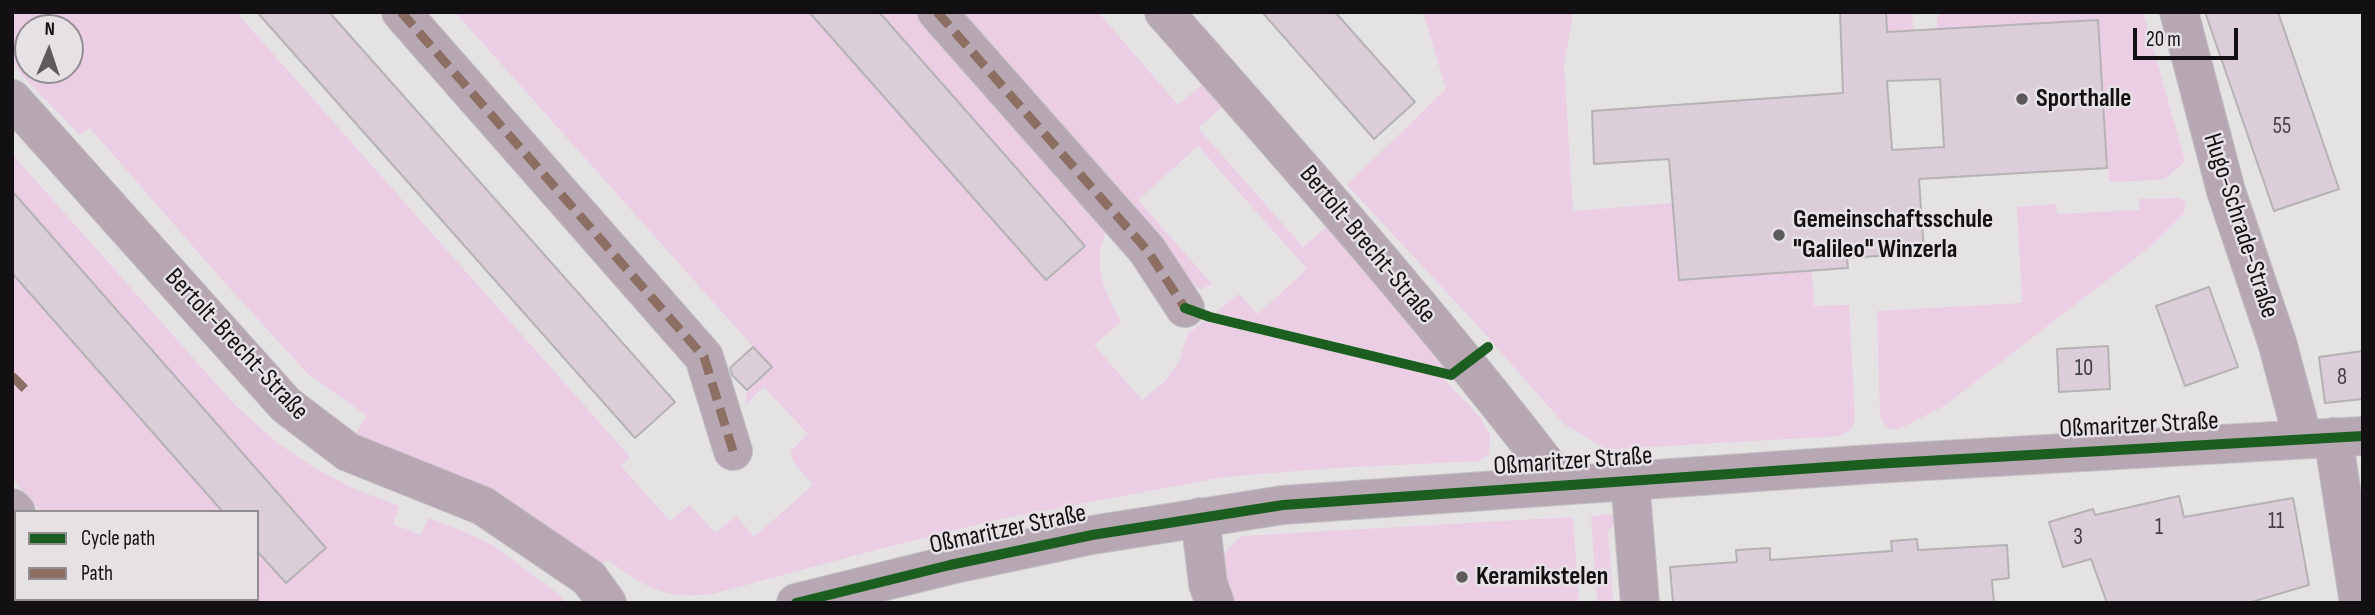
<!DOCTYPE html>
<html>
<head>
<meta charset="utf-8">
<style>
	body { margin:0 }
	#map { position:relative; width:2375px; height:615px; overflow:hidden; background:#e5e2e4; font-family:"Sofia Sans Condensed",sans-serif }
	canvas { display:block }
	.frame { position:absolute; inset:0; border:14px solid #121012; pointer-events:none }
	.legend { position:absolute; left:14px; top:510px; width:245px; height:91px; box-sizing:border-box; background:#e6e1e5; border:2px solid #918d91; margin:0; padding:9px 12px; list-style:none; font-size:21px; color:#121012 }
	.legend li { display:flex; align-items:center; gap:14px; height:35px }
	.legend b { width:35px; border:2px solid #918d91 }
	.north { position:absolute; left:14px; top:14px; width:70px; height:70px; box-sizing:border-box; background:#e6e1e5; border:2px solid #918d91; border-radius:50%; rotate:2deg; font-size:19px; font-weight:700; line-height:28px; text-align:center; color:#121012 }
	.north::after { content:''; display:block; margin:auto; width:24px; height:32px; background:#5c5a5c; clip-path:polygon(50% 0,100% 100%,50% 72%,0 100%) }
	.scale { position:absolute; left:2133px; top:28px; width:105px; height:32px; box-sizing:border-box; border:4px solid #121012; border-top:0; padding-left:9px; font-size:21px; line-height:24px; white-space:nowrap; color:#121012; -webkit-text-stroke:5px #e6e1e5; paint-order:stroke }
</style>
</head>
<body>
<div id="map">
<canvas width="2375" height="615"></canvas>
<div class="frame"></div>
<ul class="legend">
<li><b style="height:9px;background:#1b5e20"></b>Cycle path</li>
<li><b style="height:9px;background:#8d6e63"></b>Path</li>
</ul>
<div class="north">N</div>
<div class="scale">20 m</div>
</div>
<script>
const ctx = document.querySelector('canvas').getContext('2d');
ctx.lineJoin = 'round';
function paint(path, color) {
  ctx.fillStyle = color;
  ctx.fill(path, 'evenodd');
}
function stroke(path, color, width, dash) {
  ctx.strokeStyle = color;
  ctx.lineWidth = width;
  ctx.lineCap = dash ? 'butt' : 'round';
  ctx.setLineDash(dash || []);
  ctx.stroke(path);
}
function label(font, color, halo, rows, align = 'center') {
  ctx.font = font + ' "Sofia Sans Condensed",sans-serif';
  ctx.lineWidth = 5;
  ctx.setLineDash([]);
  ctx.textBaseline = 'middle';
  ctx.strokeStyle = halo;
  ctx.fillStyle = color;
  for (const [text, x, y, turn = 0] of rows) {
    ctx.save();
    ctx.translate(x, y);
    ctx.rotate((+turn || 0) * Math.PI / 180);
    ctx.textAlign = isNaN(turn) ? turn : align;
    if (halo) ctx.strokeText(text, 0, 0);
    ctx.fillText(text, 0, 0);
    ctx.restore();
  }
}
const green = new Path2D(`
	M12,12H236L630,457L621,466L670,521L690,505L715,533L736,516L754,537L813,485L795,464L790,452L808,434L764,387L745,405L747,390L771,367L455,12H928L1106,223C1106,234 1102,241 1100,251C1097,278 1109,300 1121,322L1094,345L1142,400L1164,382L1179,362L1188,334L1204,321L1443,378L1479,416L1490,434L1489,454L1479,461L1334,468L1224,477L1005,518L883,548L712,594C666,600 644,587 608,560L598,567L354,436L367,416L307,373L225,283L90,128L80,135L19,72L12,59ZM28,28H70V70H28Z
	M950,12H1098L1178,105L1202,85L1222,107L1198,128L1303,247L1328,226L1445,368L1215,313L1239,294L1258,314L1307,269L1198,146L1138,200L1212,284L1201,289L1192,285Z
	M1423,12H1573L1564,65L1573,211L1672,203L1679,280L1812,270L1814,306L1849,305L1855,420L1851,430L1839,436L1614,449H1606L1564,424L1478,326L1347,185L1446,89Z
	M1886,12H1912L1916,74L1889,75Z
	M1941,12H1994L1995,14L2002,12H2143L2185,161L2166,178L2157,180L2109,182L2098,20L1937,29V18Z
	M12,154L233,403L276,442L316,469L357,490L399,506L393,524L421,535L428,518L463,531L494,546L562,597L565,603H119L116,599H257V551L286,583L326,548L12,191Z
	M2180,198L2186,203L2184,213L2151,246L1944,406L1899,429H1891L1885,425L1880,415L1877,311L2022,303L2017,207L2056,204L2057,214L2140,210L2139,199Z
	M12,273L223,512H41L12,478Z
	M1615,514L1616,522L1608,531L1613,603H1597L1591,516Z
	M1573,517L1579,603H1228C1222,569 1212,560 1242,536Z
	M12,522L16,526V599H77L80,603H12Z`);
const building = new Path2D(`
	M257,12H329L675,402L635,438Z
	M809,12H879L1085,246L1046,280Z
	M1262,12H1335L1415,102L1374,139Z
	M1840,12H1886L1887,32L2098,20L2107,168L1919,179L1924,253L1847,258L1848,268L1679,280L1669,159L1594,164L1592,111L1843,93ZM1940,79L1944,147L1892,150L1887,81Z
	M2205,12H2278L2339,189L2274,211Z
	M12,191L326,548L286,583L257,551V512H223L12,273Z
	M2209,287L2238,367L2185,386L2156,306Z
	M2108,346L2110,389L2059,392L2057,349Z
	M753,347L772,367L747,390L732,375L730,368Z
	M2363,351V399L2325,403L2319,357Z
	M2179,496L2184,517L2293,498L2309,585L2248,603H2107L2091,559L2063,567L2049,522L2093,509L2095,515Z
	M1917,539L1918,550L2007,545L2009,578L1992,580L1994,603H1673L1670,567L1737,562L1736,550L1770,548V560L1892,551L1891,541Z`);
const minor = new Path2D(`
	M401,12L704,357L733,451
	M937,12L1147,250L1185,308
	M1164,12C1301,167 1437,321 1562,485
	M2179,12L2226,191L2277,342L2303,439
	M12,99L286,405L348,452L483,506L589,578L607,603
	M2333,437L2359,603
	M1630,480L1640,603
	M12,508L16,512
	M1200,517L1208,584L1215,603
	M94,599L97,603
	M796,603L950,565L1092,535L1283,505L1873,464L2363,436`);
const quiet = new Path2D(`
	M401,12L704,357L733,451
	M937,12L1147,250L1185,308L1191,310
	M12,376L31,395`);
const cycleway = new Path2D(`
	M1185,308L1210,317L1451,375L1488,347
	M796,603L950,565L1092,535L1283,505L1873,464L2363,436`);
const markers = [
	[2022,99,7,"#5c5a5c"],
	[1779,235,7,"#5c5a5c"],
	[1462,577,7,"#5c5a5c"]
];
const numberNames = [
	["55",2282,127],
	["10",2084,369],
	["8",2342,378],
	["11",2276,522],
	["1",2159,528],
	["3",2078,538]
];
const poiNames = [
	["Sporthalle",2036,99],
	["Gemeinschaftsschule",1793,220],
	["\"Galileo\" Winzerla",1793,250],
	["Keramikstelen",1476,577]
];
const streetNames = [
	["Hugo-Schrade-Straße",2240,226,72],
	["Bertolt-Brecht-Straße",1367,245,50],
	["Bertolt-Brecht-Straße",236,345,47],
	["Oßmaritzer Straße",2139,426,-3],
	["Oßmaritzer Straße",1573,462,-4],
	["Oßmaritzer Straße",1008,530,-12]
];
paint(green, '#ebcde4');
paint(building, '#dcced9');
stroke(building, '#b5b2b4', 2);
stroke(minor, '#c2c1c2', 40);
stroke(minor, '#b6a7b3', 38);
stroke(quiet, '#8d6e63', 9, [18, 9]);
stroke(cycleway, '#1b5e20', 10);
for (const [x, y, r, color] of markers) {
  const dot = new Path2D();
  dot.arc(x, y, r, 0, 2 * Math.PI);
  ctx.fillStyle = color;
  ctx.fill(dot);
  stroke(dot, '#e6e1e5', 2.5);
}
label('23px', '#444044', null, numberNames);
label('bold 26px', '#121012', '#e6e1e5', poiNames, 'left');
label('26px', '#121012', '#e6e1e5', streetNames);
</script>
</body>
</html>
